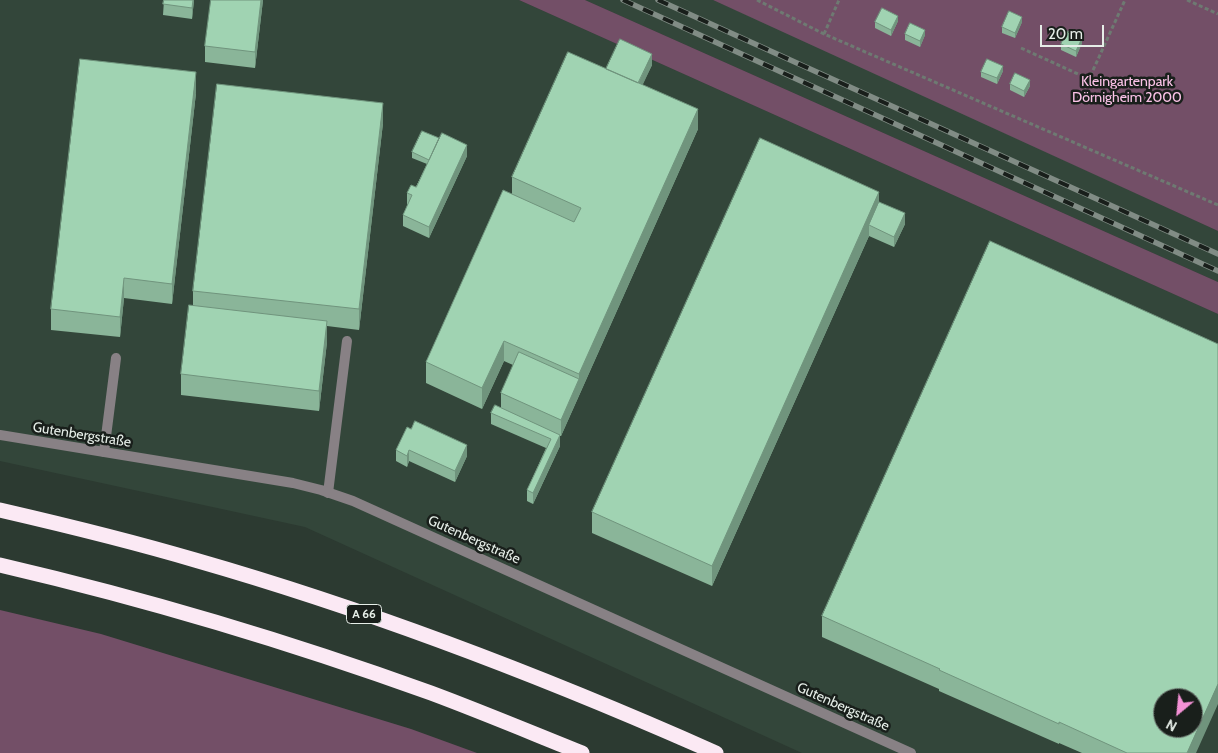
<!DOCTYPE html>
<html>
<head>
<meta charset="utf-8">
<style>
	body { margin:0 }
	#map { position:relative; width:1218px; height:753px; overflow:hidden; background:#2c3a31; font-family:Cabin,sans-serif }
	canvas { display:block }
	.north { position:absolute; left:1153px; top:688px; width:50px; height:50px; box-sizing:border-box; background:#191f1b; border:1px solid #6b726d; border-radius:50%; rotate:208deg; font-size:14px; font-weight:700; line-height:20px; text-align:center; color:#e6eee8 }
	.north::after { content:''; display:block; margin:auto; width:18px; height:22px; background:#f391d5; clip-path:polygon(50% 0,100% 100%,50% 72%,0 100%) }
	.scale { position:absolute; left:1040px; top:25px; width:64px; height:22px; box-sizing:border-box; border:2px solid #e6eee8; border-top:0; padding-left:6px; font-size:15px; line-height:18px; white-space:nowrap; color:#e6eee8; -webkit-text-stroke:4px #191f1b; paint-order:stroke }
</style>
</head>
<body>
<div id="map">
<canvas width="1218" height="753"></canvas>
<div class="north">N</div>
<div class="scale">20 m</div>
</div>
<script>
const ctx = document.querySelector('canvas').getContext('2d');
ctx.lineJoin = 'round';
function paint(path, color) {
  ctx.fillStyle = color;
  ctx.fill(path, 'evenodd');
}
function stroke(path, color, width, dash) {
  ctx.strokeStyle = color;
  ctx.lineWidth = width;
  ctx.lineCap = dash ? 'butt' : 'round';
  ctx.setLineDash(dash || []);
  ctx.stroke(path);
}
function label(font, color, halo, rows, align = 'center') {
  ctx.font = font + ' Cabin,sans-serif';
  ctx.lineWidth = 5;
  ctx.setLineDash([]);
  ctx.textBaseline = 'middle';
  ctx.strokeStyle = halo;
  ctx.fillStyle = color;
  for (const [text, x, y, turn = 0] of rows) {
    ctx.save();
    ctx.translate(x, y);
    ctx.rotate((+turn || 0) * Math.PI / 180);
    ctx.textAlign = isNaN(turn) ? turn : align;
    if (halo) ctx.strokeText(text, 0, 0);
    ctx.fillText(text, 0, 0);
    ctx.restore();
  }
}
const built = new Path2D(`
	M0,0H519L1218,314V753H802L305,527L0,461ZM1163,698H1193V728H1163Z
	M585,0H713L806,41L1218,231V282Z`);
const green = new Path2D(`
	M519,0H585L1218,282V314Z
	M713,0H1218V231Z
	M0,610L101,634L411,729L477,753H0Z`);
const path = new Path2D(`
	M757,0L824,34L1218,205
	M1187,0L1218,14
	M824,34L839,0
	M1021,48L1089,79L1125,0`);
const service = new Path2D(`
	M104,452L116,358
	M328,493L347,341`);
const minor = new Path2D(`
	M0,435L293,483L321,490L353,501L911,753`);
const motorway = new Path2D(`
	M0,510C65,525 131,541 195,560C373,611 547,678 716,753
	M0,565C146,599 290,642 431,693C482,712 532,733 582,753`);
const rail = new Path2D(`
	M623,0L1218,271
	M658,0L1218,254`);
const wall = new Path2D(`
	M164,0H194L192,19L163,15Z
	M211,0H263L255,68L205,62V46Z
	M898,21L891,36L875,28V22Z
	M1022,22L1015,38L1002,33V27Z
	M905,34L925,35L920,47L905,40Z
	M1082,43L1076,57L1061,50V44Z
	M652,65L642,85L698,129L561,436H560V446L533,504L527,501V490L546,448L491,424V413L501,408V393L513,365L504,361L482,409L426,383V362L512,194V177L606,69Z
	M1003,71L997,84L981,77V72Z
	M1010,84L1030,86L1024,97L1010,90Z
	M196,93L172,304L124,298L120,337L51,330V309Z
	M383,123L359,330L327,326V342L319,411L181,395V374L193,306V291Z
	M412,152L467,156L429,238L403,226V215L408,204H407V193L416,187L427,164L412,158Z
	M879,202L905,224L894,247L869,236L712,586L592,533V512Z
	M411,429L467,456L455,482L409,461L407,467L396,461V450Z
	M822,616L1196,753H1082L1059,743V744L939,691V689L822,637Z`);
const shadedWall = new Path2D(`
	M193,0H194L192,19V8Z
	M261,0H263L255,68V52Z
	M898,16V21L891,36V30Z
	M1022,17V22L1015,38V33Z
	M925,30V35L920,47V41Z
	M1082,38V43L1076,57V51Z
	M652,54V65L638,95V84Z
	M1003,66V71L997,84V78Z
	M196,72V93L172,304V284Z
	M1030,80V86L1024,97V91Z
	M383,103V123L359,330V309Z
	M698,109V129L561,436V420L579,379V374Z
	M467,145V156L429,238V227Z
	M879,192V213L869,225V236L712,586V566Z
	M905,213V224L894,247V237Z
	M124,278V298L120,337V317Z
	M327,321V342L319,411V391Z
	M504,341V361L482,409V388Z
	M560,435V446L533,504V493Z
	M467,445V456L455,482V471Z
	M409,450V461L407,467V456Z
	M1218,684V704L1196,753H1187Z`);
const building = new Path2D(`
	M164,0H193L192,8L163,4Z
	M211,0H261L255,52L205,46Z
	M882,8L898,16L891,30L875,22Z
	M1009,11L1022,17L1015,33L1002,27Z
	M910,23L925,30L920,41L905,34Z
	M1067,31L1082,38L1076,51L1061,44Z
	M620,39L652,54L638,83L606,69Z
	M568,52L698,109L579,374L504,341L482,388L426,362L503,190L574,222L581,208L512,177Z
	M80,59L196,72L172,284L124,278L120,317L51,309Z
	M987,59L1003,66L997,78L981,72Z
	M1015,73L1030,80L1024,91L1010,84Z
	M217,84L383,103L359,309L193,291Z
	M422,131L439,138L429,160L412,152Z
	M442,133L467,145L429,227L403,215L412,195L407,193L411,185L416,187Z
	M760,138L879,192L712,566L592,512Z
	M879,202L905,213L894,237L869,225Z
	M990,241L1218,344V684L1187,753H1127L1059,722V724L939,670L940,669L822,616ZM1163,698H1193V728H1163Z
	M189,305L327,321L319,391L181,374Z
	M519,352L579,379L561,420L501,393Z
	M495,405L560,435L533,493L527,490L551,439L491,413Z
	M415,421L467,445L455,471L409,450L407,456L396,450L407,427L411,429Z`);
const shields = [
	[364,614,35]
];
const shieldNames = [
	["A 66",364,614]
];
const parkNames = [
	["Kleingartenpark",1127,82],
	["Dörnigheim 2000",1127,98]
];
const streetNames = [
	["Gutenbergstraße",82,435,9],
	["Gutenbergstraße",474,540,24],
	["Gutenbergstraße",843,707,24]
];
paint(built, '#33463a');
paint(green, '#734f67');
stroke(path, '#6e7a72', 3, [4, 2.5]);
stroke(service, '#888185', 10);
stroke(minor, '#888185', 10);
stroke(motorway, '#fbe9f4', 15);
stroke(rail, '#818c85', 5.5);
stroke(rail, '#191f1b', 4, [11]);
paint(wall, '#8ab599');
paint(shadedWall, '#70947d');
paint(building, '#a0d3b2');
stroke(building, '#70947d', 1);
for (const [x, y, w] of shields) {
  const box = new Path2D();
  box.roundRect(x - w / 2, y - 9.5, w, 19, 4);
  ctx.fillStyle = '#191f1b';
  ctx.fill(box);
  stroke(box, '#e6eee8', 1);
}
label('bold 12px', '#e6eee8', null, shieldNames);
label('14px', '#fcc3e8', '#191f1b', parkNames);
label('14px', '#e6eee8', '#191f1b', streetNames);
</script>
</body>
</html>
